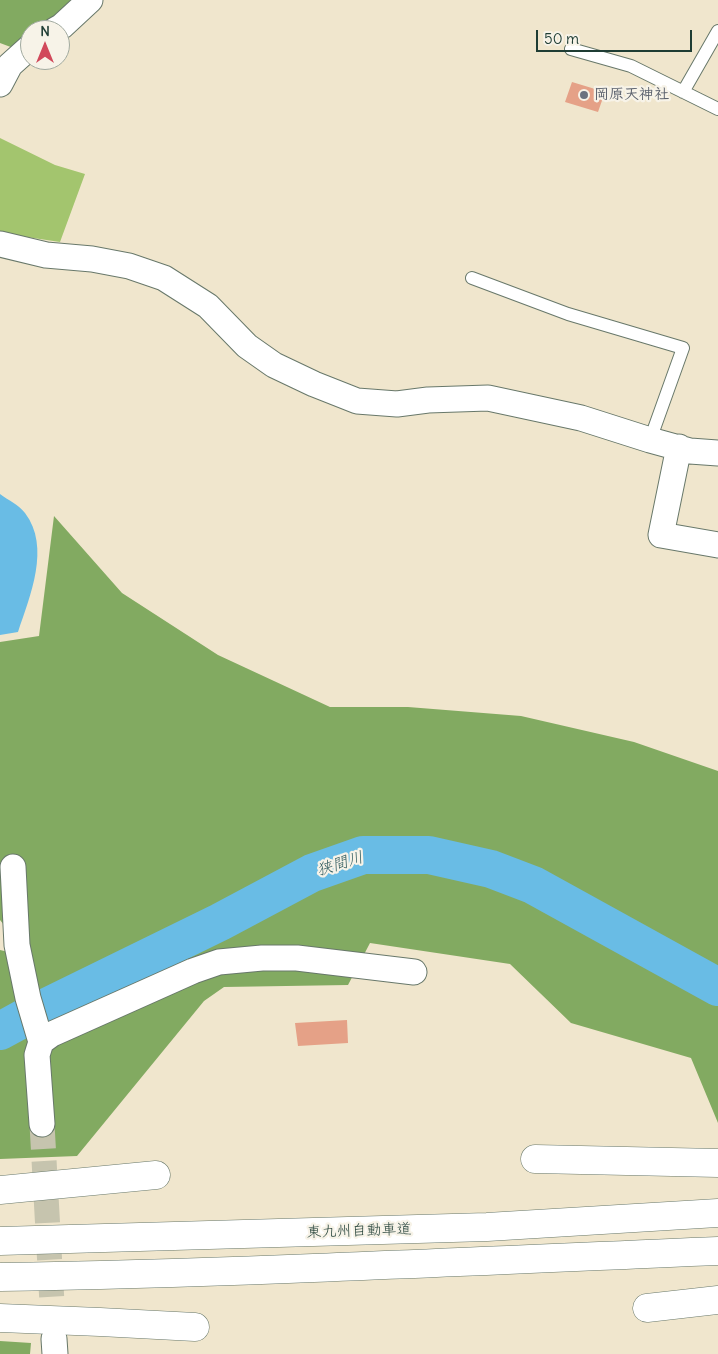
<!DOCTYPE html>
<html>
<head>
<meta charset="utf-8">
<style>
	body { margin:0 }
	#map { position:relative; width:718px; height:1354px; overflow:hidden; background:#f0e6cd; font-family:Delius,sans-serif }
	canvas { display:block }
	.north { position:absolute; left:20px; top:20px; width:50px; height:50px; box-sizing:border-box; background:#f7f3e8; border:1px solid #a1aaa0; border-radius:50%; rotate:0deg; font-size:14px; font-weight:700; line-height:20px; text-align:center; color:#1f3d34 }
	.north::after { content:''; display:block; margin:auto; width:18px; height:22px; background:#d1495b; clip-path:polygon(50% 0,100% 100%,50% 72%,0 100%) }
	.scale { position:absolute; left:536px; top:30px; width:156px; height:22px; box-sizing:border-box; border:2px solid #1f3d34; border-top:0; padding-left:6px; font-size:15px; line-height:18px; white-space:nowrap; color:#1f3d34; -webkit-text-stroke:4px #f7f3e8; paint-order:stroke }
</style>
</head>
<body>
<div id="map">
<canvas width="718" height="1354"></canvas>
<div class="north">N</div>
<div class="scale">50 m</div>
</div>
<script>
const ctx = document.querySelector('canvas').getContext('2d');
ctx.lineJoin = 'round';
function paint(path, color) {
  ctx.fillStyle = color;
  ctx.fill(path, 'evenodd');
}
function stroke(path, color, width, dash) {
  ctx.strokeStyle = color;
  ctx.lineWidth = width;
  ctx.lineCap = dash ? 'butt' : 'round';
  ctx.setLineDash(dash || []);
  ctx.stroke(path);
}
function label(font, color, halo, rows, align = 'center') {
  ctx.font = font + ' Delius,"Klee One",sans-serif';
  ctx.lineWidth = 4.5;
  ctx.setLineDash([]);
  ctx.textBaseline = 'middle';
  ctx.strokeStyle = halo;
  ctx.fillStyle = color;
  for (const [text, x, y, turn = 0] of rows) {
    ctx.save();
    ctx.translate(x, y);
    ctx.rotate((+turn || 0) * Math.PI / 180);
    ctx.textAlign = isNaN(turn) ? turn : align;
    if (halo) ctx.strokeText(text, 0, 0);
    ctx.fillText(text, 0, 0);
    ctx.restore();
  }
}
const green = new Path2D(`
	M0,138L55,165L85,174L60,242L0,233Z`);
const forest = new Path2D(`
	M0,0H83L43,30H30V39L16,49L0,43Z
	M54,516L122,593L218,655L330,707H408L521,716L634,742L718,771V1123L691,1058L571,1023L510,964L370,943L348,985L224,987L204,1001L77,1156L0,1159V950L30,957L0,920V642L39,636Z
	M0,1341L31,1343L30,1354H0Z`);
const water = new Path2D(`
	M0,494C8,500 19,505 25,513C51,547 30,596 18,632L0,635Z`);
const river = new Path2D(`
	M0,1031L24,1018L220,922L312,873L363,855H429L491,869L533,885L718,987`);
const building = new Path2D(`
	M572,82L605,92L598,112L565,102Z
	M347,1020L348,1043L298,1046L295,1023Z`);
const minorTunnel = new Path2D(`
	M42,1124L54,1339`);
const service = new Path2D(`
	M571,49L631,66L718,109
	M683,92L718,31
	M472,278L568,314L683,348L650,440`);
const minor = new Path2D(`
	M55,30L62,26L90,0
	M0,84L10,65L30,47
	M0,244L46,255L92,259L129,266L164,278L208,306L247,346L274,365L314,384L357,401L397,404L428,400L488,398L581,418L650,440L690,451L718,453
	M679,447L661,535L718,545
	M13,867L17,945L28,998L41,1042
	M42,1124L37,1055L41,1042L52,1034L193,971L219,962L262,958H297L414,972
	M54,1339L55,1354`);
const motorway = new Path2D(`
	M535,1159L718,1163
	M0,1190L156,1175
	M0,1241L487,1227L718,1213
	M0,1277C239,1273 479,1261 718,1251
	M647,1308L718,1300
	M0,1318L100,1322L195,1327`);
const markers = [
	[584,95,5,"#6b7280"]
];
const worshipNames = [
	["岡原天神社",594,95]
];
const streetNames = [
	["東九州自動車道",359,1231,-2]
];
const waterNames = [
	["狭間川",340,864,-17]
];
paint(green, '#a3c56e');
paint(forest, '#82aa61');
paint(water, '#69bce5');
stroke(river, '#69bce5', 38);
paint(building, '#e5a187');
stroke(minorTunnel, '#c6c4ae', 25, [25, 12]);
stroke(service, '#68786a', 14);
stroke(minor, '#68786a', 27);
stroke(motorway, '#68786a', 29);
stroke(service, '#fff', 12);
stroke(minor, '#fff', 25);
stroke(motorway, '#fff', 28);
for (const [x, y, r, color] of markers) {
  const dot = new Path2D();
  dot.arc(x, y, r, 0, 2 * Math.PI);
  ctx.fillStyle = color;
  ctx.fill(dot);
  stroke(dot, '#f7f3e8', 2);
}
label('bold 15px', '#5b616d', '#f7f3e8', worshipNames, 'left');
label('15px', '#1f3d34', '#f7f3e8', streetNames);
label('italic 16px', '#325d60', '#f7f3e8', waterNames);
</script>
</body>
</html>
